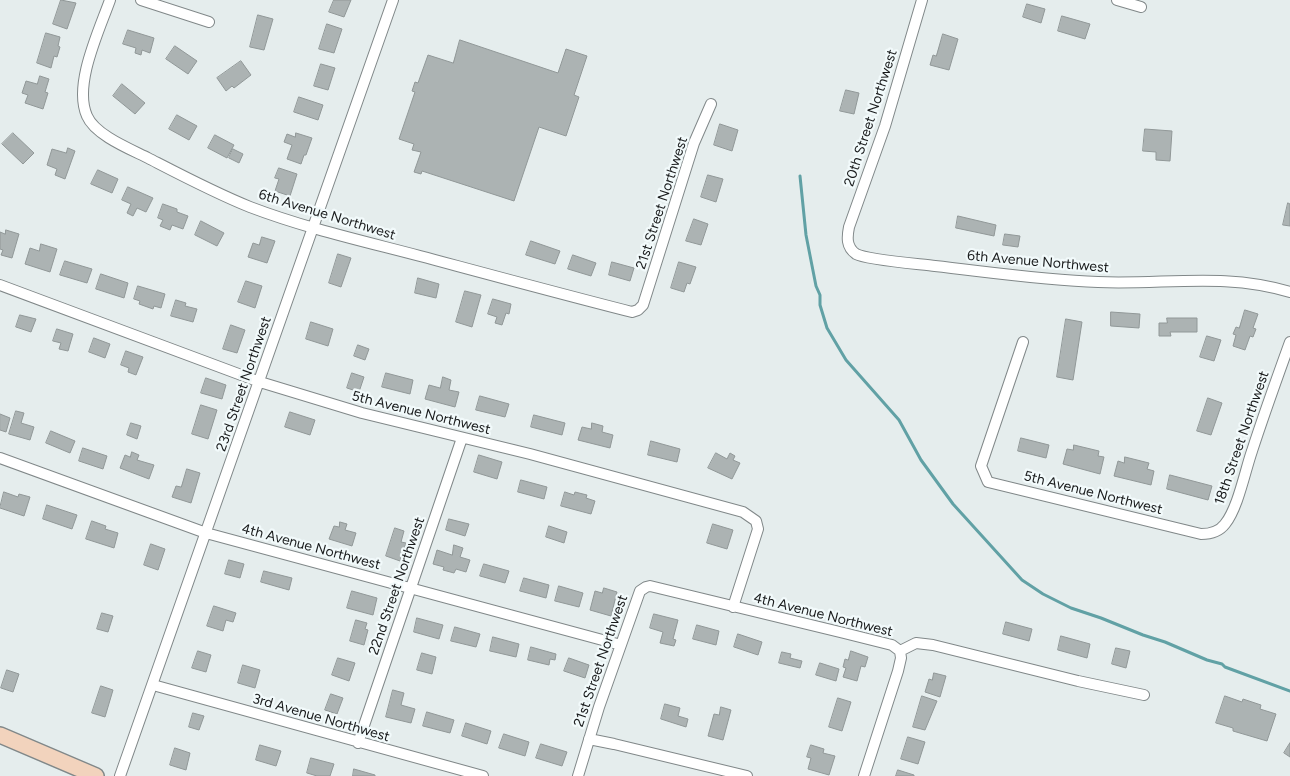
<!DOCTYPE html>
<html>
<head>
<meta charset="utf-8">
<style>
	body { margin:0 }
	canvas { display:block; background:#e5eded }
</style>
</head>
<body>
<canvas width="1290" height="776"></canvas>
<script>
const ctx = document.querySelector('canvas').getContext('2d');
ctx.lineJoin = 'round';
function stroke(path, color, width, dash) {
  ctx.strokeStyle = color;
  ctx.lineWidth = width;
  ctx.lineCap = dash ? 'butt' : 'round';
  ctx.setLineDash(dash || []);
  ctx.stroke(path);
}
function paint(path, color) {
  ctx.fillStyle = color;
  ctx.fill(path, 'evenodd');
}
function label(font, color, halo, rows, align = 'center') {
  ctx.font = font + ' Figtree,sans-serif';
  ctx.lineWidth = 4.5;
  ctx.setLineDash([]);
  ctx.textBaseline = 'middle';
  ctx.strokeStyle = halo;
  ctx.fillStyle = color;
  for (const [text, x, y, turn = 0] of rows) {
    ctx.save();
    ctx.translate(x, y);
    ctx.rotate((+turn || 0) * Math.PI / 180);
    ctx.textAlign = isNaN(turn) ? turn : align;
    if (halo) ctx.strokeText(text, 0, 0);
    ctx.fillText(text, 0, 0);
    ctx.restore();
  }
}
const stream = new Path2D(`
	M800,176L806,235L816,286L820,295V305L827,328L846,360L899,420L921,460L953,504L1022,580L1043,594L1071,608L1101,618L1143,635L1165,642L1207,660L1222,664L1225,667L1290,691`);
const building = new Path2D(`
	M61,0L76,3L67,29L53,24Z
	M334,0H351L344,17L329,12Z
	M1027,4L1045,9L1041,23L1023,17Z
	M258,15L273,19L264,50L250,47Z
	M1062,16L1090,24L1085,39L1058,31Z
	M327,24L342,29L334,53L319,49Z
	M128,30L154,38L150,53L142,50L141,55L135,53L136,48L123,44Z
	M46,33L60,37L58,46L60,47L57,57L54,56L51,68L37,63Z
	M943,34L958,39L949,70L930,65L933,55L936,56Z
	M460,40L558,73L566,49L587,56L574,95L579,97L566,136L539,127L514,201L422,171L421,174L414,172L421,152L412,150L414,144L399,139L415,92L412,91L415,82L418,83L428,55L453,63Z
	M175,46L197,61L188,74L166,59Z
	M241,61L251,75L234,88L232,86L226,91L217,78Z
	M321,64L335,68L328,90L314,86Z
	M40,76L49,79L45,92L48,93L43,109L25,103L28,95L22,93L26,81L37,84Z
	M122,84L145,103L135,114L113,96Z
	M846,90L859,93L854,114L840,111Z
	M299,97L323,105L318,120L294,112Z
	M177,115L197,126L189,140L169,129Z
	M720,124L738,130L732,151L714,145Z
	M1145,129L1172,131L1170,161L1156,160V152L1143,151Z
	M13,133L34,153L23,164L2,144Z
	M296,133L312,138L306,155H304L301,164L287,159L292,145L284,142L287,134L295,137Z
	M215,135L234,145L227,158L208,148Z
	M68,148L75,151L65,179L55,175L57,169L47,165L52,149L66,153Z
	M233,149L243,154L239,163L229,158Z
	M279,168L297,174L290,196L275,191L279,179L275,178Z
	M98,170L118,179L112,193L91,184Z
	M708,175L723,179L716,202L701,197Z
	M128,187L153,198L146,212L137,208L133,216L127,213L131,204L122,200Z
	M1288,203L1290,204V226L1283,225Z
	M163,204L177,209V212L188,216L183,229L172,225L170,230L160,226L163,220L158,218Z
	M958,216L996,225L994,236L956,228Z
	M694,219L708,224L701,245L686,241Z
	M201,221L224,233L217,246L195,235Z
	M6,230L19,234L12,258L1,255L3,250L0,249V232L5,234Z
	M1005,234L1020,236L1018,247L1003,245Z
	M262,237L275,241L267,263L248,257L253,243L259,245Z
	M531,241L560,251L555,264L526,255Z
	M41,244L57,249L50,272L25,264L30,248L39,251Z
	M338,254L351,258L341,287L329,283Z
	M573,255L596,263L591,276L568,269Z
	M65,261L92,269L87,283L60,275Z
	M612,262L634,268L630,281L609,275Z
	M679,262L696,267L690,284L687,283L684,292L671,288Z
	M101,274L128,283L124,298L96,289Z
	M418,278L439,284L436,298L415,293Z
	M246,281L262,286L255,308L238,302Z
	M138,286L165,294L161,308L154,306L153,309L139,304L140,301L134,299Z
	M465,291L481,295L472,327L456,322Z
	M493,299L511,304L509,314L506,313L502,325L495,323L497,317L488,314Z
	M176,300L186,303L185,306L197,309L193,322L171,316Z
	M1245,310L1258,314L1253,328L1256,329L1253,337L1250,336L1245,350L1233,346L1236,335L1233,334L1236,327L1239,328Z
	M1111,312L1140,314L1139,328L1111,326Z
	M20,315L36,319L31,332L16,327Z
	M1167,318H1197V332H1170L1171,336H1159V323H1167Z
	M1066,319L1082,322L1073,380L1057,377Z
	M311,322L333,329L328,346L306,339Z
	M231,325L245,330L237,353L223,349Z
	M57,329L73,334L68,351L59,349L61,343L53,341Z
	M1207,336L1221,340L1214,361L1200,357Z
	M94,338L110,344L105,358L89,352Z
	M358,345L369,349L365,360L354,356Z
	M126,351L143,357L136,375L128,372L129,368L121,365Z
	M352,373L364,377L359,392L347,388Z
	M386,373L413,380L410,394L382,387Z
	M443,377L451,380L449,390L459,392L455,407L425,399L429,385L440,388Z
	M206,378L226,385L222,399L201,393Z
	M480,396L509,404L505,417L476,410Z
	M1208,398L1222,403L1211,435L1197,431Z
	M201,405L217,410L208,439L192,434Z
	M16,411L24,413L21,423L34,427L30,440L9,434Z
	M290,412L315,420L310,435L285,427Z
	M0,414L10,418L6,432L0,430Z
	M534,415L565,423L562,435L531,427Z
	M131,423L141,426L137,439L127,435Z
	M592,423L603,426L602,432L613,435L610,448L578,440L582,427L591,429Z
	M51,431L75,441L70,453L46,443Z
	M1021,438L1049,445L1046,458L1018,451Z
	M651,441L680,449L677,462L648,455Z
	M1074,445L1099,451L1098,456L1104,457L1100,474L1063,464L1067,449L1073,450Z
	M83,448L107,456L103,469L79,461Z
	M132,452L139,455L137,460L154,465L149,479L120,468L125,455L130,457Z
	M716,453L727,459L730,453L735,456L733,460L740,463L732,479L708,468Z
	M479,455L502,462L497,479L474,472Z
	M1125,457L1149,463L1147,469L1154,471L1151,485L1114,476L1118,461L1124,463Z
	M187,469L200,473L191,503L172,497L176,486L181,487Z
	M1170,475L1212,486L1208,500L1167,489Z
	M521,480L547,487L544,499L518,492Z
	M4,492L18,497L19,494L30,497L24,516L0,508Z
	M565,492L574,495L575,492L587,495L586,498L595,501L591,514L561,506Z
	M47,505L77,515L72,529L43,519Z
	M449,519L469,524L465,536L446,530Z
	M92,521L106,526L105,529L118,533L114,548L86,539Z
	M340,522L347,524L345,530L356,533L352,546L329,539L334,526L339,527Z
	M713,524L733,530L727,549L707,543Z
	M549,526L567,532L564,543L546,537Z
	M395,528L404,531L401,542L406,543L400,561L386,556Z
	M151,544L165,549L158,570L144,565Z
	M454,545L463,548L460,557L470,560L466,572L456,569L454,573L443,570L444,567L433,564L437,550L452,555Z
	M229,560L244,564L240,578L225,574Z
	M484,564L509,571L505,583L480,576Z
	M264,571L292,578L289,590L261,582Z
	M524,578L549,585L546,598L520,591Z
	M559,586L583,593L579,607L555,601Z
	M604,588L617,592L611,616L590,610L595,591L602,593Z
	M352,591L377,598L373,615L347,608Z
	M214,606L236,613L233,622L226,620L223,631L207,626Z
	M102,613L113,616L108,632L97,629Z
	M654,614L678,620L673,639L676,640L674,646L660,643L663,632L650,628Z
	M417,618L443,625L439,639L414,632Z
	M356,620L367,623L365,629L368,630L364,645L350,641Z
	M1006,622L1032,629L1029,641L1003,634Z
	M697,625L719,631L716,645L693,639Z
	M455,627L480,634L476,647L451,641Z
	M738,634L762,642L758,655L734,647Z
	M1061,636L1090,644L1087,658L1058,650Z
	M493,637L519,644L516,657L490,651Z
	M531,647L556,654L555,660L550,659L549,665L528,660Z
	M1116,648L1130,651L1126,668L1112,664Z
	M198,651L211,655L206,672L192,668Z
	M851,651L868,657L865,667L861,666L857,681L843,677L846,668L843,667L845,659L848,660Z
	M782,652L791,654L790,658L802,661L800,668L779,663Z
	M422,653L436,657L432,674L417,670Z
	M338,658L355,663L349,681L332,675Z
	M569,658L589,665L585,678L564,671Z
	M820,663L839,669L836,681L816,675Z
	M243,665L260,670L255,688L238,683Z
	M7,670L19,674L13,692L1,688Z
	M934,673L946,676L940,697L925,692L929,679L932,680Z
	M101,686L113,690L105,717L92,713Z
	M393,690L404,693L401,705L415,709L411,723L386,717Z
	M331,694L343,698L337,714L325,710Z
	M922,696L937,701L925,730L913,727Z
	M1225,696L1242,702L1243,699L1261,705L1260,709L1276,714L1267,741L1233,731V728L1216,723Z
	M838,698L851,702L842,731L829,727Z
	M665,704L680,708L678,716L688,719L686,727L661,719Z
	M721,707L731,710L723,740L708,736L714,714L719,715Z
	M427,712L454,720L450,733L423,726Z
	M193,713L204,716L199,730L189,727Z
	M466,723L491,731L487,744L462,736Z
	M504,734L529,742L525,756L499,748Z
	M908,737L925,742L918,764L901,759Z
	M1290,743V757L1284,753Z
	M541,744L567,752L562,766L536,758Z
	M260,745L281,751L276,766L256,760Z
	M811,745L824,749L823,753L835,756L829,775L808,769L811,758L807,757Z
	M175,748L190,753L186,770L170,765Z
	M311,758L334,764L330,776H317L307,773Z
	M354,769L375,775V776H353Z
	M898,770L914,775V776H896Z`);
const street = new Path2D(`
	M110,0C99,31 73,85 87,116C95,135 130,149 148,158C181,175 215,193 250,207C305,228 363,241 420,256C491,275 561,294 632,312L638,310L643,305L694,143L711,104
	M141,0L209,22
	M922,0L885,126L849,227C847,237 846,247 856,254C867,260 920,264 935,266C989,272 1043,280 1098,282C1163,285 1225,272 1290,292
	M1117,0L1141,7
	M0,285L260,382L362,413L530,454L743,512L756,521L758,529L733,607
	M1023,342L981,466L988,482L1201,534C1211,534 1219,532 1225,524C1238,508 1245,471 1252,451C1264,414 1277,378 1290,342
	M0,458L206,533L621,645
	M900,651L916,643L933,645L1078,681L1144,695
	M153,685L483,776
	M589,739L614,744L747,776
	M358,743L462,438
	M120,776L393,0
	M578,776L599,707L640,591L646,587L650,586L844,633L892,645L900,651
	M864,776L898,671L901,658L900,651`);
const secondary = new Path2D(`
	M0,735L96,776`);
const streetNames = [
	["20th Street Northwest",871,118,-72],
	["21st Street Northwest",662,203,-72],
	["6th Avenue Northwest",327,215,17],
	["6th Avenue Northwest",1038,262,5],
	["23rd Street Northwest",244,384,-71],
	["5th Avenue Northwest",421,413,14],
	["18th Street Northwest",1242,438,-71],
	["5th Avenue Northwest",1093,493,14],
	["4th Avenue Northwest",311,547,15],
	["22nd Street Northwest",397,586,-71],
	["4th Avenue Northwest",823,615,14],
	["21st Street Northwest",601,661,-71],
	["3rd Avenue Northwest",321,718,16]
];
stroke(stream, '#61a1a5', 3);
paint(building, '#acb3b3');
stroke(building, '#919898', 1);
stroke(street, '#818889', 12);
stroke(secondary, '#818889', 18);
stroke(street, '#fff', 10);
stroke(secondary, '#f2d3bd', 15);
label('14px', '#191b1c', '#f2fafb', streetNames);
</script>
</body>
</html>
